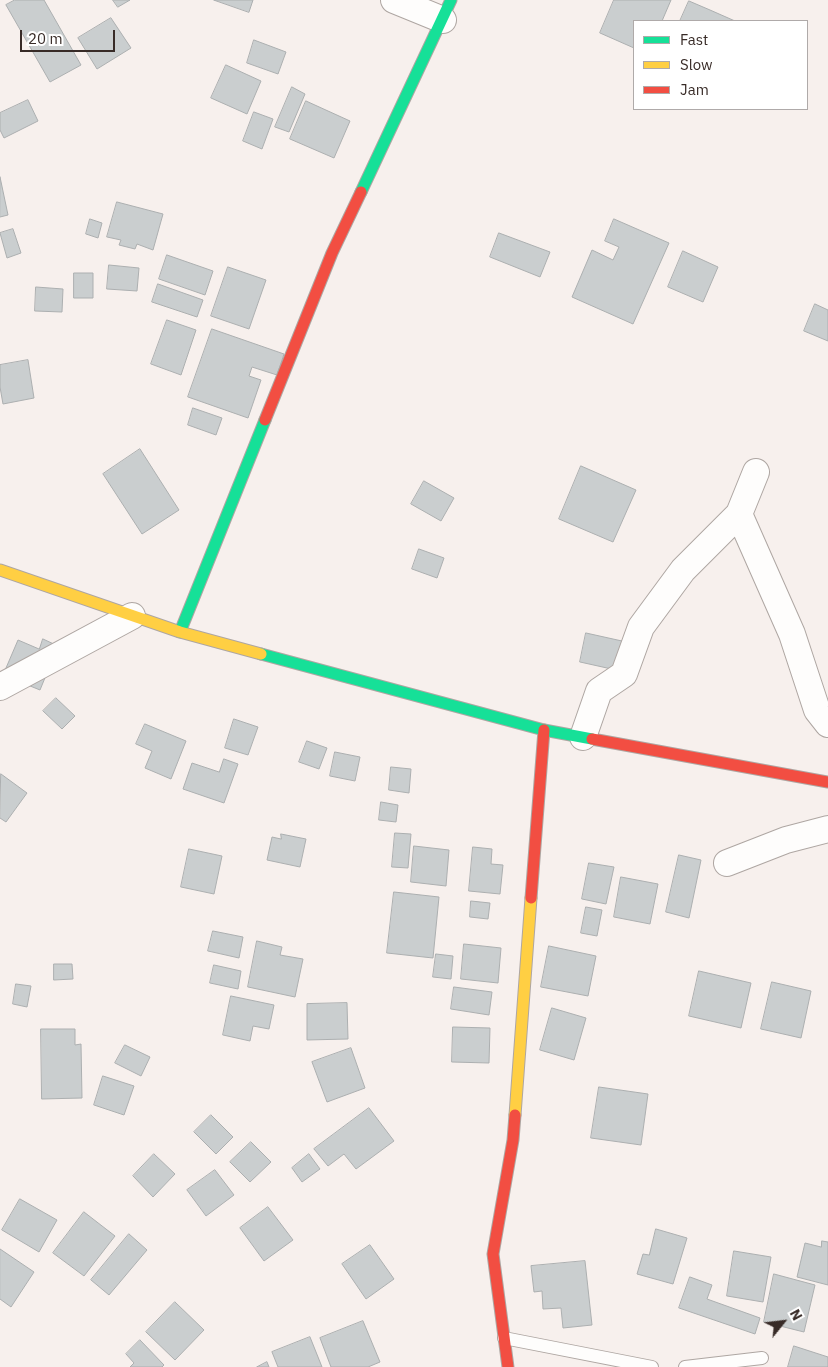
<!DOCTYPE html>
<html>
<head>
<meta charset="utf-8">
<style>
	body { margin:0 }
	#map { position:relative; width:828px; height:1367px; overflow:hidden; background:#f7f0ed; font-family:"IBM Plex Sans",sans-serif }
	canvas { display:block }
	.legend { position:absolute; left:633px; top:20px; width:175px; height:90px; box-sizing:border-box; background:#fff; border:1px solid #afaaa9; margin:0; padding:6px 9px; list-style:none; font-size:15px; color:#382b27 }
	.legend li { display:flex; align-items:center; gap:10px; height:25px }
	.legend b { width:25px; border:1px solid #afaaa9 }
	.north { position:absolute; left:758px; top:1297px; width:50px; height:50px; -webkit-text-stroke:4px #fff; paint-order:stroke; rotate:61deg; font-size:14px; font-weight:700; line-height:20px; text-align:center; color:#382b27 }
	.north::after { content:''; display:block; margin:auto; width:18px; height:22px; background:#382b27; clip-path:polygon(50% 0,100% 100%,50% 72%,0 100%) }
	.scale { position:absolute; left:20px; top:30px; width:95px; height:22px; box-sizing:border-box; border:2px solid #382b27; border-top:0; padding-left:6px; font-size:15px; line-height:18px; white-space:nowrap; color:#382b27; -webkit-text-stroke:4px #fff; paint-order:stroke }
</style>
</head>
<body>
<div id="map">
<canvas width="828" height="1367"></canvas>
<ul class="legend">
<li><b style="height:6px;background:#16e098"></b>Fast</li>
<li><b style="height:6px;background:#ffcf43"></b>Slow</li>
<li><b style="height:6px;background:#f24e42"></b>Jam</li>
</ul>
<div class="north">N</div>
<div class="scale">20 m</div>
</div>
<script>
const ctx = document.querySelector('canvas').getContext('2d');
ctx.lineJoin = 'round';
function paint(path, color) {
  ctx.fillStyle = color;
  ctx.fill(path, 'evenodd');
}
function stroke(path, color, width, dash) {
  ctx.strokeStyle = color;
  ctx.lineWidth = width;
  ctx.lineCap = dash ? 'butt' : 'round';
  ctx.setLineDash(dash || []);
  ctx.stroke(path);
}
const building = new Path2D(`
	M15,0H44L81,65L50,82L6,5Z
	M113,0H130L118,7Z
	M214,0H253L249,12Z
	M614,0H671L662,21H634V48L600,33Z
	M689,1L710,10L735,21H680Z
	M111,18L131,48L97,69L78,38Z
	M254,40L286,52L278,74L247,63Z
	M226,65L261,81L247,114L211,98Z
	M292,87L305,94L289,132L275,127Z
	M28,100L38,121L4,138L0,130V113Z
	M306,101L350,121L334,158L290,139Z
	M254,112L273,119L262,149L243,141Z
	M0,177L8,215L0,217Z
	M117,202L163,214L153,250L137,244L135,249L119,245L121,240L107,237Z
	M90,219L102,223L98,238L86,234Z
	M614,219L669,243L633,324L572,297L592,250L613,260L619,247L605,241Z
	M13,229L21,253L7,258L0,233Z
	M499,233L550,252L540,277L490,257Z
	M683,251L718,267L703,302L668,287Z
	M167,255L213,271L205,295L159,279Z
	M109,265L139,268L137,291L107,289Z
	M228,267L266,280L249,329L211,316Z
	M74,273H93V298H74Z
	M158,284L203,300L197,317L152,302Z
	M36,287L63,289L62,312L35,311Z
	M815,304L828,310V341L804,331Z
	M167,320L196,330L181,375L151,364Z
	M212,329L284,354L277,375L252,367L249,376L261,380L248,418L188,397Z
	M28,360L34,398L3,404L0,387V365Z
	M193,408L222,418L216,435L188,425Z
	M140,449L179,510L142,534L103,474Z
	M581,466L636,490L613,542L559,519Z
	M424,481L454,498L441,521L411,504Z
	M419,549L444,558L437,578L412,569Z
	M586,633L622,641L616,670L580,662Z
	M43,639L58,646L40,690L3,675L18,640L39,649Z
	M56,698L75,716L62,729L43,711Z
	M234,719L258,727L248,755L225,748Z
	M145,724L186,741L171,779L145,768L152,751L136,744Z
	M307,741L327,748L319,769L299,762Z
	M335,752L360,757L355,781L330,776Z
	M224,759L238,764L224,803L183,789L192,763L219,772Z
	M391,767L411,769L409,793L389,790Z
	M1,774L27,793L6,822L0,818Z
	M381,802L398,805L396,822L379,820Z
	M395,833L411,834L408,868L392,867Z
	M281,834L306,839L300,867L267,860L272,837L281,839Z
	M414,846L449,850L446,886L411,882Z
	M473,847L492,849L491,864L503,865L500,894L469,891Z
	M189,849L222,856L214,894L181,887Z
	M679,855L701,860L689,918L666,912Z
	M589,863L614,867L606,904L582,899Z
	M621,877L658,884L650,924L614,917Z
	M394,892L439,897L433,958L387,953Z
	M471,901L490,903L488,919L470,917Z
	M586,907L602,910L597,936L581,933Z
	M213,931L243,937L239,958L208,951Z
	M257,941L282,947L280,955L303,959L295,997L248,987Z
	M464,944L501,948L498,983L461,979Z
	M549,946L596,956L588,996L541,987Z
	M436,954L453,956L451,979L433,977Z
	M54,964H72L73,979L54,980Z
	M214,965L241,971L238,989L210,983Z
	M699,971L751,983L741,1028L689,1016Z
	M772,982L811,991L801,1038L761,1029Z
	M16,984L31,986L27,1007L13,1004Z
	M454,987L492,992L489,1015L451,1009Z
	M231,996L274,1005L269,1029L253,1026L250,1041L223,1035Z
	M347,1003L348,1039L307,1040V1004Z
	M552,1008L586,1018L574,1060L540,1050Z
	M453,1027L490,1028L489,1063L452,1062Z
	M41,1029H75V1045L81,1044L82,1098L42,1099Z
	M125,1045L150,1057L141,1076L115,1063Z
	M351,1048L365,1088L327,1102L312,1062Z
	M103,1076L134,1086L124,1115L94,1105Z
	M599,1087L648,1094L641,1145L591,1138Z
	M369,1108L394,1141L356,1169L344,1154L328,1166L314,1149Z
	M211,1115L233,1137L216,1154L194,1132Z
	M251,1142L271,1162L250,1182L230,1162Z
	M154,1154L175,1174L153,1197L133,1176Z
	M309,1154L320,1169L302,1182L292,1168Z
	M215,1170L234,1195L206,1216L187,1190Z
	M20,1199L57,1220L39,1252L2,1230Z
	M268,1207L293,1240L264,1261L240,1228Z
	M84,1212L115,1236L84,1276L53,1253Z
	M656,1229L687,1238L673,1284L637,1274L643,1254L649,1255Z
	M129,1234L147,1250L109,1295L91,1280Z
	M822,1241L828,1242V1285L797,1277L805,1243L821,1247Z
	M370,1245L394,1279L366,1299L342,1264Z
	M0,1249L34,1272L11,1307L0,1299Z
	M734,1251L771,1257L763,1302L727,1296Z
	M585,1261L592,1325L563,1328L561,1308L543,1309L542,1291L534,1292L531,1266Z
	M774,1274L815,1285L804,1332L764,1322Z
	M690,1277L712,1285L707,1299L760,1318L755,1334L679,1308Z
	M175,1302L204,1330L175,1360L146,1332Z
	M363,1321L380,1362L368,1367H331L320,1338Z
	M310,1337L322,1367H278L272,1352Z
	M140,1340L164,1365L162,1367H130L134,1363L126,1354Z
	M794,1346L828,1357V1367H788Z
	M267,1362L269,1367H257Z`);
const lane = new Path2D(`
	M504,1338L652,1367
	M685,1367L762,1358`);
const street = new Path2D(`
	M394,0L443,20
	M739,514L792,634L817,710L828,724
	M0,687L132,616
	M583,737L599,691L624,674L641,627L683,570L739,514L756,472
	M727,863L786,840L828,829`);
const fast = new Path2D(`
	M361,192L451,0
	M180,632L265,420
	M261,654L544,730L592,739`);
const slow = new Path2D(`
	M0,570L180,632L261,654
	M515,1115L531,898`);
const jam = new Path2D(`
	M265,420L332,253L361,192
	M592,739L828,782
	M531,898L544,730
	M508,1367L493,1254L513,1140L515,1115`);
paint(building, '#cacecf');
stroke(building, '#acafb0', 1);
stroke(lane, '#aea6a2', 14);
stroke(street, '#aea6a2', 28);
stroke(fast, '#aea6a2', 13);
stroke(slow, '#aea6a2', 13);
stroke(jam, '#aea6a2', 13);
stroke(lane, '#fefdfc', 12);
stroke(street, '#fefdfc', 26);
stroke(fast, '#16e098', 11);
stroke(slow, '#ffcf43', 11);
stroke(jam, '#f24e42', 11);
</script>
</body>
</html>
